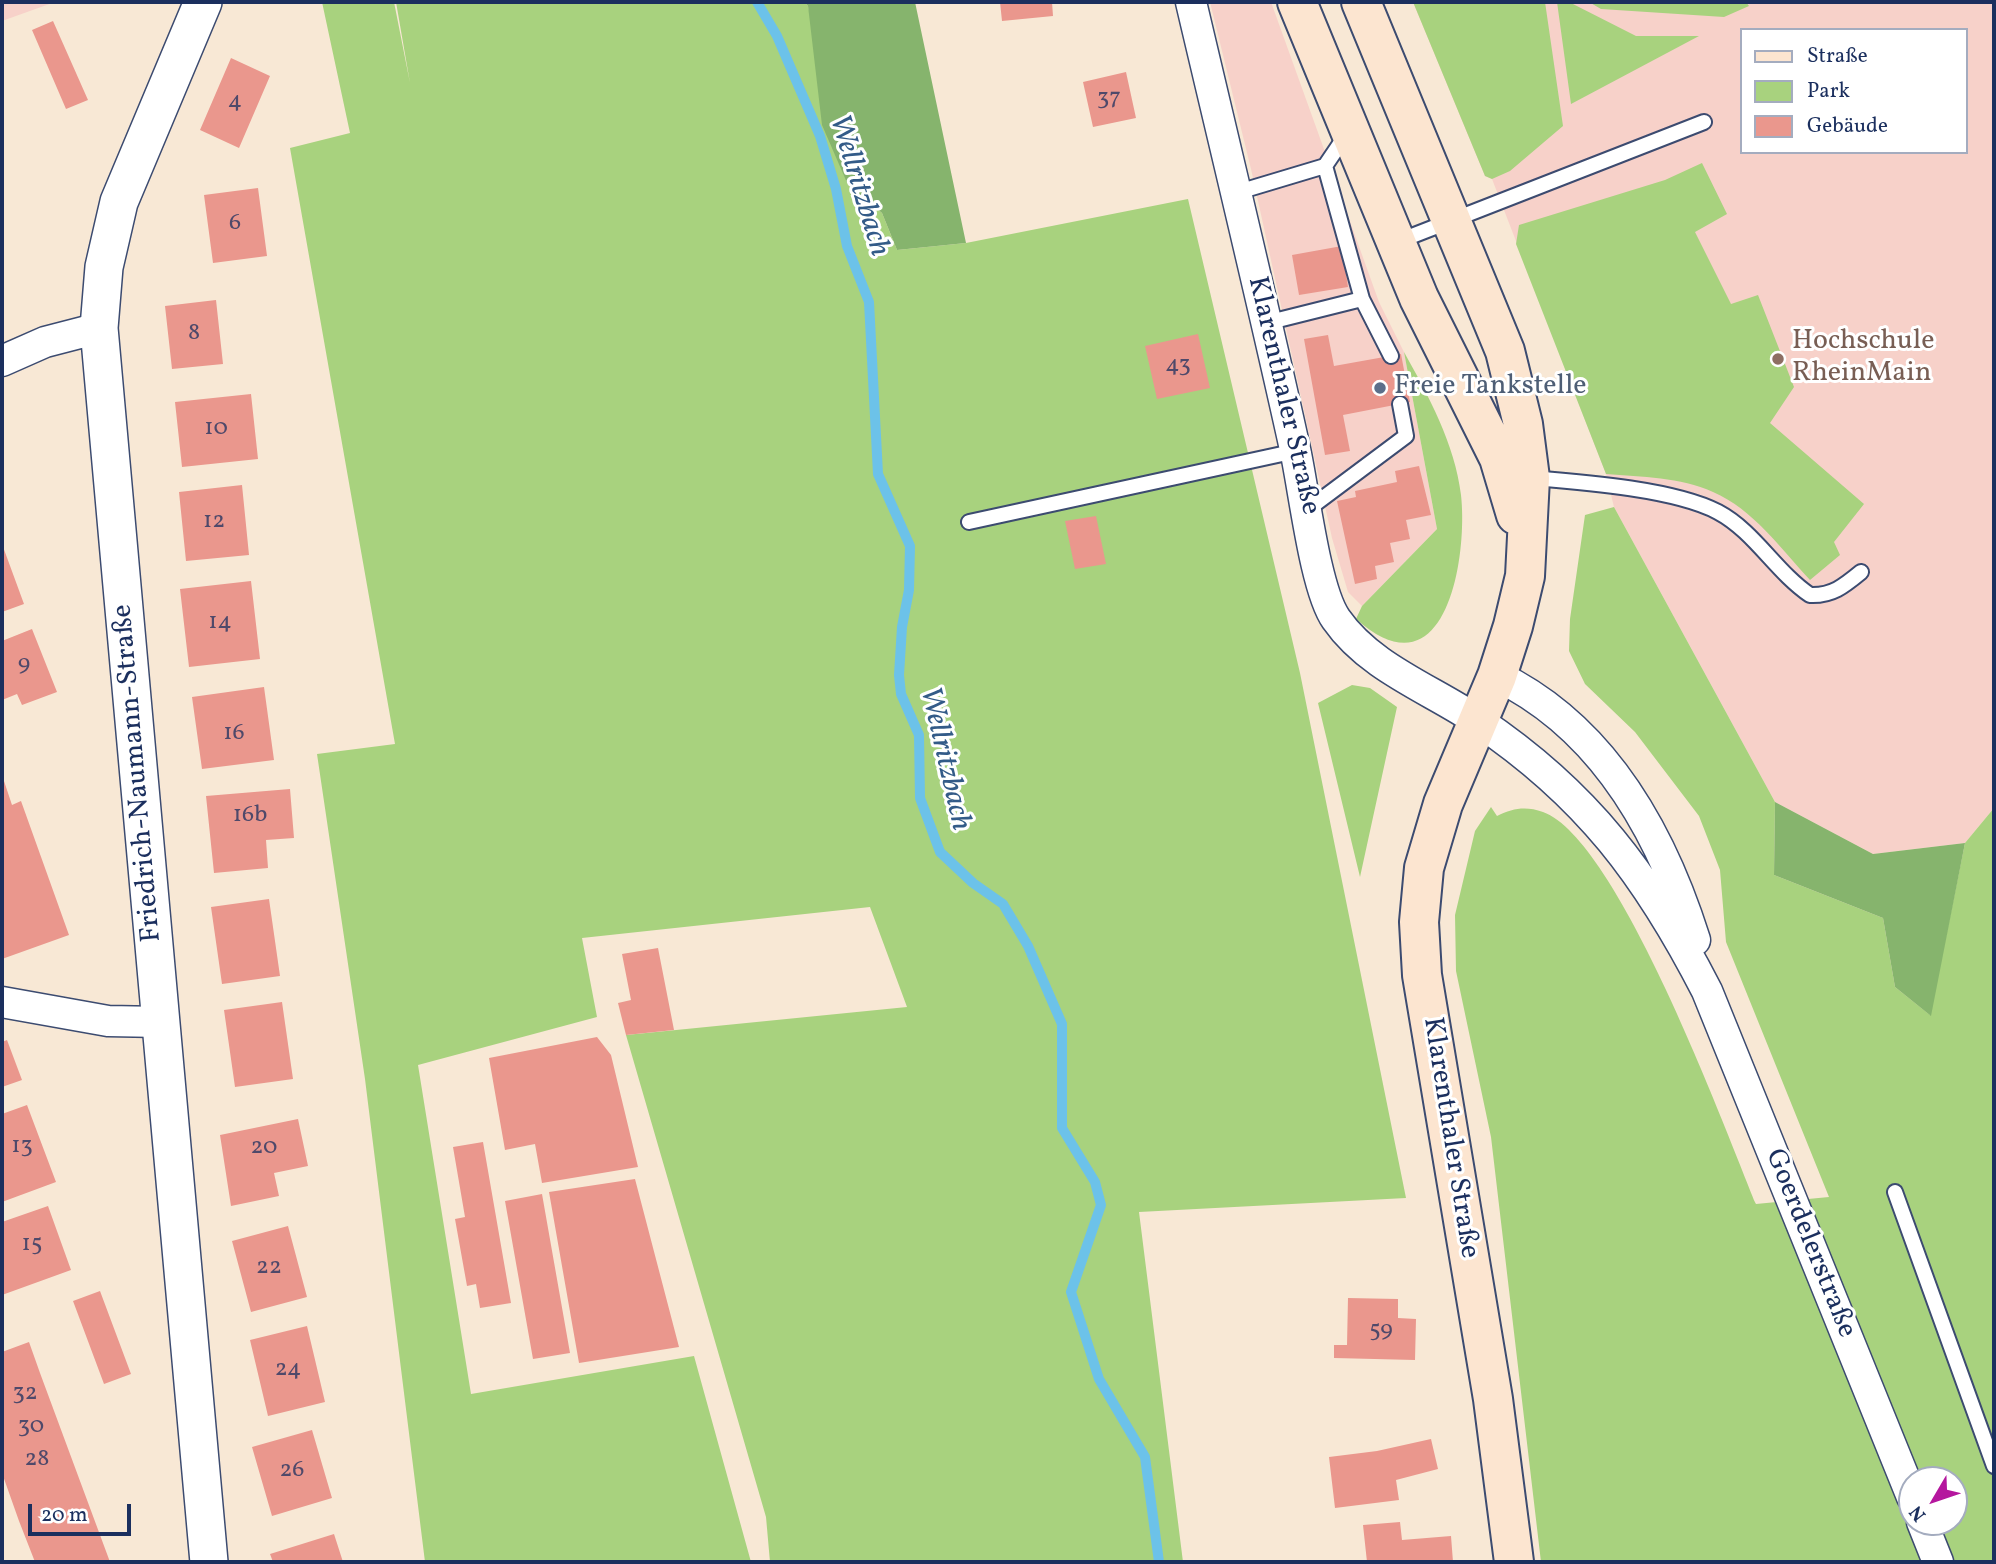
<!DOCTYPE html>
<html>
<head>
<meta charset="utf-8">
<style>
	body { margin:0 }
	#map { position:relative; width:1996px; height:1564px; overflow:hidden; background:#f8e8d5; font-family:Vollkorn,serif }
	canvas { display:block }
	.frame { position:absolute; inset:0; border:4px solid #1b2f5e; pointer-events:none }
	.legend { position:absolute; left:1740px; top:28px; width:228px; height:126px; box-sizing:border-box; background:#fff; border:2px solid #a4acbf; margin:0; padding:9px 12px; list-style:none; font-size:21px; color:#1b2f5e }
	.legend li { display:flex; align-items:center; gap:14px; height:35px }
	.legend b { width:35px; border:2px solid #a4acbf }
	.north { position:absolute; left:1898px; top:1466px; width:70px; height:70px; box-sizing:border-box; background:#fff; border:2px solid #a4acbf; border-radius:50%; rotate:231deg; font-size:19px; font-weight:700; line-height:28px; text-align:center; color:#1b2f5e }
	.north::after { content:''; display:block; margin:auto; width:24px; height:32px; background:#b5179e; clip-path:polygon(50% 0,100% 100%,50% 72%,0 100%) }
	.scale { position:absolute; left:28px; top:1504px; width:103px; height:32px; box-sizing:border-box; border:4px solid #1b2f5e; border-top:0; padding-left:9px; font-size:21px; line-height:24px; white-space:nowrap; color:#1b2f5e; -webkit-text-stroke:5px #fff; paint-order:stroke }
</style>
</head>
<body>
<div id="map">
<canvas width="1996" height="1564"></canvas>
<div class="frame"></div>
<ul class="legend">
<li><b style="height:9px;background:#fce5d0"></b>Straße</li>
<li><b style="height:19px;background:#a8d27e"></b>Park</li>
<li><b style="height:19px;background:#ea978d"></b>Gebäude</li>
</ul>
<div class="north">N</div>
<div class="scale">20 m</div>
</div>
<script>
const ctx = document.querySelector('canvas').getContext('2d');
ctx.lineJoin = 'round';
function paint(path, color) {
  ctx.fillStyle = color;
  ctx.fill(path, 'evenodd');
}
function stroke(path, color, width, dash) {
  ctx.strokeStyle = color;
  ctx.lineWidth = width;
  ctx.lineCap = dash ? 'butt' : 'round';
  ctx.setLineDash(dash || []);
  ctx.stroke(path);
}
function label(font, color, halo, rows, align = 'center') {
  ctx.font = font + ' Vollkorn,serif';
  ctx.lineWidth = 6;
  ctx.setLineDash([]);
  ctx.textBaseline = 'middle';
  ctx.strokeStyle = halo;
  ctx.fillStyle = color;
  for (const [text, x, y, turn = 0] of rows) {
    ctx.save();
    ctx.translate(x, y);
    ctx.rotate((+turn || 0) * Math.PI / 180);
    ctx.textAlign = isNaN(turn) ? turn : align;
    if (halo) ctx.strokeText(text, 0, 0);
    ctx.fillText(text, 0, 0);
    ctx.restore();
  }
}
const built = new Path2D(`
	M2,2H55L2,21Z
	M1210,2H1271L1379,302L1404,352L1437,529L1362,606L1348,592L1332,538L1251,169Z
	M1413,2H1994V808L1965,843L1873,854L1775,802L1614,507L1606,474L1492,179L1485,176ZM1742,30H1966V152H1742Z`);
const green = new Path2D(`
	M322,2H394L410,83L396,2H804L808,6L848,185L882,213L897,250L966,243L1188,199L1300,673L1406,1198L1139,1212L1183,1562H770L766,1517L626,1035L907,1007L870,907L582,938L597,1017L418,1065L471,1394L694,1356L751,1562H425L365,1079L317,754L395,744L290,148L350,133Z
	M1413,2H1545L1563,126L1510,171L1492,179L1485,176Z
	M1557,2H1569L1636,36H1699L1571,104Z
	M1589,2H1746L1749,6L1724,17L1601,9Z
	M1702,163L1727,214L1695,232L1731,304L1758,295L1794,387L1770,423L1864,504L1834,542L1840,555L1810,580C1781,549 1753,509 1713,492C1680,477 1642,477 1606,474L1516,244L1519,225L1665,180Z
	M1404,352C1428,395 1455,444 1461,495C1468,557 1446,699 1356,619L1362,606L1437,529Z
	M1614,507L1775,802L1774,875L1883,918L1895,987L1930,1015L1965,843L1994,808V1562H1541L1491,1137L1456,971L1455,915L1475,831L1491,807L1497,816C1513,808 1526,806 1543,812C1618,839 1724,1126 1756,1204L1829,1197L1726,942L1720,870L1699,816L1635,732L1585,684L1569,651L1570,619L1585,515ZM1912,1480H1954V1522H1912Z
	M1352,685L1370,688L1397,707L1360,877L1318,703Z`);
const forest = new Path2D(`
	M804,2H915L966,243L897,250L882,213L848,185L822,125L808,6Z
	M1775,802L1873,854L1965,843L1931,1016L1895,987L1883,918L1774,875Z`);
const stream = new Path2D(`
	M757,2L777,36L820,136L836,189L847,246L869,302L878,474L910,546L909,590L902,627L899,675L901,694L919,735L920,798L940,852L973,883L1003,904L1028,946L1062,1024V1128L1095,1182L1101,1205L1071,1292L1099,1379L1145,1457L1159,1562`);
const building = new Path2D(`
	M1000,2H1052L1053,16L1002,21Z
	M53,21L88,100L66,109L32,30Z
	M231,58L270,76L239,148L200,130Z
	M1126,72L1136,118L1093,127L1083,82Z
	M258,188L267,256L213,263L204,195Z
	M1342,246L1348,287L1299,295L1292,255Z
	M216,300L223,364L172,369L165,306Z
	M1198,334L1210,388L1157,399L1145,346Z
	M1328,335L1334,366L1401,354L1410,402L1343,415L1350,451L1325,455L1304,339Z
	M251,394L258,459L182,467L175,402Z
	M1419,466L1431,515L1406,520L1410,539L1390,543L1394,562L1375,566L1377,579L1355,584L1337,501L1356,497L1355,491L1397,482L1395,471Z
	M242,485L249,555L186,561L179,492Z
	M1096,516L1106,564L1075,569L1065,521Z
	M2,544L24,604L2,612Z
	M251,581L260,659L189,667L180,589Z
	M32,629L57,692L22,705L17,694L2,700V641Z
	M264,687L274,760L202,769L192,697Z
	M2,775L12,805L21,801L69,935L2,959Z
	M290,789L294,838L266,840L268,868L214,873L206,796Z
	M269,899L280,976L222,984L211,907Z
	M658,948L674,1030L626,1035L618,1003L631,1000L622,954Z
	M282,1002L293,1079L235,1087L224,1010Z
	M597,1037L611,1055L638,1167L542,1183L535,1144L505,1150L489,1058Z
	M7,1040L22,1080L2,1087V1042Z
	M27,1105L56,1182L2,1202V1114Z
	M298,1119L308,1166L274,1173L279,1196L231,1206L220,1135Z
	M483,1142L511,1303L480,1308L476,1284L467,1286L455,1219L465,1217L453,1147Z
	M635,1179L679,1347L579,1363L549,1192Z
	M542,1194L570,1353L533,1359L505,1201Z
	M48,1206L71,1270L2,1295V1222Z
	M288,1226L307,1297L251,1312L232,1241Z
	M100,1291L131,1374L104,1384L73,1301Z
	M1348,1298L1398,1299V1318L1416,1319L1415,1360L1334,1358V1345H1347Z
	M307,1326L325,1402L268,1416L250,1340Z
	M29,1342L40,1373L110,1562H35L19,1521L2,1473V1352Z
	M312,1430L332,1498L272,1516L252,1447Z
	M1431,1439L1438,1469L1396,1480L1399,1500L1335,1508L1329,1457L1377,1451Z
	M1400,1522L1402,1540L1451,1536L1453,1562H1367L1363,1525Z
	M334,1534L343,1562H273L270,1554Z`);
const service = new Path2D(`
	M1235,193L1325,166L1346,135
	M1399,241L1704,122
	M1362,299L1391,356
	M1266,323L1362,299L1325,166
	M1532,478C1581,482 1675,489 1718,512C1754,531 1776,572 1810,595C1832,596 1844,586 1861,572
	M1307,510L1406,436L1400,404
	M969,522L1296,451
	M1895,1192L1994,1466`);
const minor = new Path2D(`
	M1191,2C1226,151 1262,299 1295,449C1304,490 1315,589 1336,619C1370,668 1431,689 1478,721C1587,794 1648,876 1707,991L1912,1497
	M2,361L45,342L99,328
	M1497,676C1603,727 1661,832 1695,940
	M2,1002L108,1021L161,1022
	M1922,1522L1938,1562`);
const tertiary = new Path2D(`
	M203,2L119,202L104,267L99,328L209,1562`);
const secondary = new Path2D(`
	M1297,2L1419,298L1499,458L1516,515
	M1361,2L1505,351L1523,424L1530,478L1525,576L1513,626L1497,676L1443,804L1424,868L1419,922L1422,975L1493,1399L1514,1562`);
const markers = [
	[1778,359,7,"#8d6e63"],
	[1380,388,7,"#5c6f8a"]
];
const numberNames = [
	["37",1109,100],
	["4",235,103],
	["6",235,225],
	["8",194,335],
	["43",1178,367],
	["10",216,430],
	["12",214,523],
	["14",220,624],
	["9",24,666],
	["16",234,735],
	["16b",250,817],
	["13",22,1148],
	["20",264,1149],
	["15",32,1246],
	["22",269,1269],
	["59",1381,1332],
	["24",288,1371],
	["32",25,1395],
	["30",31,1428],
	["28",37,1461],
	["26",292,1472]
];
const educationNames = [
	["Hochschule",1792,343],
	["RheinMain",1792,375]
];
const serviceNames = [
	["Freie Tankstelle",1394,388]
];
const streetNames = [
	["Klarenthaler Straße",1282,396,77],
	["Friedrich-Naumann-Straße",139,773,-95],
	["Klarenthaler Straße",1449,1138,81],
	["Goerdelerstraße",1809,1244,68]
];
const waterNames = [
	["Wellritzbach",857,186,73],
	["Wellritzbach",943,759,77]
];
paint(built, '#f7d1c9');
paint(green, '#a8d27e');
paint(forest, '#86b46d');
stroke(stream, '#6cc2e9', 10);
paint(building, '#ea978d');
stroke(service, '#3c4b70', 18);
stroke(minor, '#3c4b70', 33);
stroke(tertiary, '#3c4b70', 40);
stroke(secondary, '#3c4b70', 42);
stroke(service, '#fff', 14);
stroke(minor, '#fff', 30);
stroke(tertiary, '#fff', 37);
stroke(secondary, '#fce5d0', 38);
for (const [x, y, r, color] of markers) {
  const dot = new Path2D();
  dot.arc(x, y, r, 0, 2 * Math.PI);
  ctx.fillStyle = color;
  ctx.fill(dot);
  stroke(dot, '#fff', 2.5);
}
label('24px', '#4f496a', null, numberNames);
label('28px', '#785e54', '#fff', educationNames, 'left');
label('28px', '#4e5e75', '#fff', serviceNames, 'left');
label('28px', '#1b2f5e', '#fff', streetNames);
label('italic 30px', '#335b88', '#fff', waterNames);
</script>
</body>
</html>
